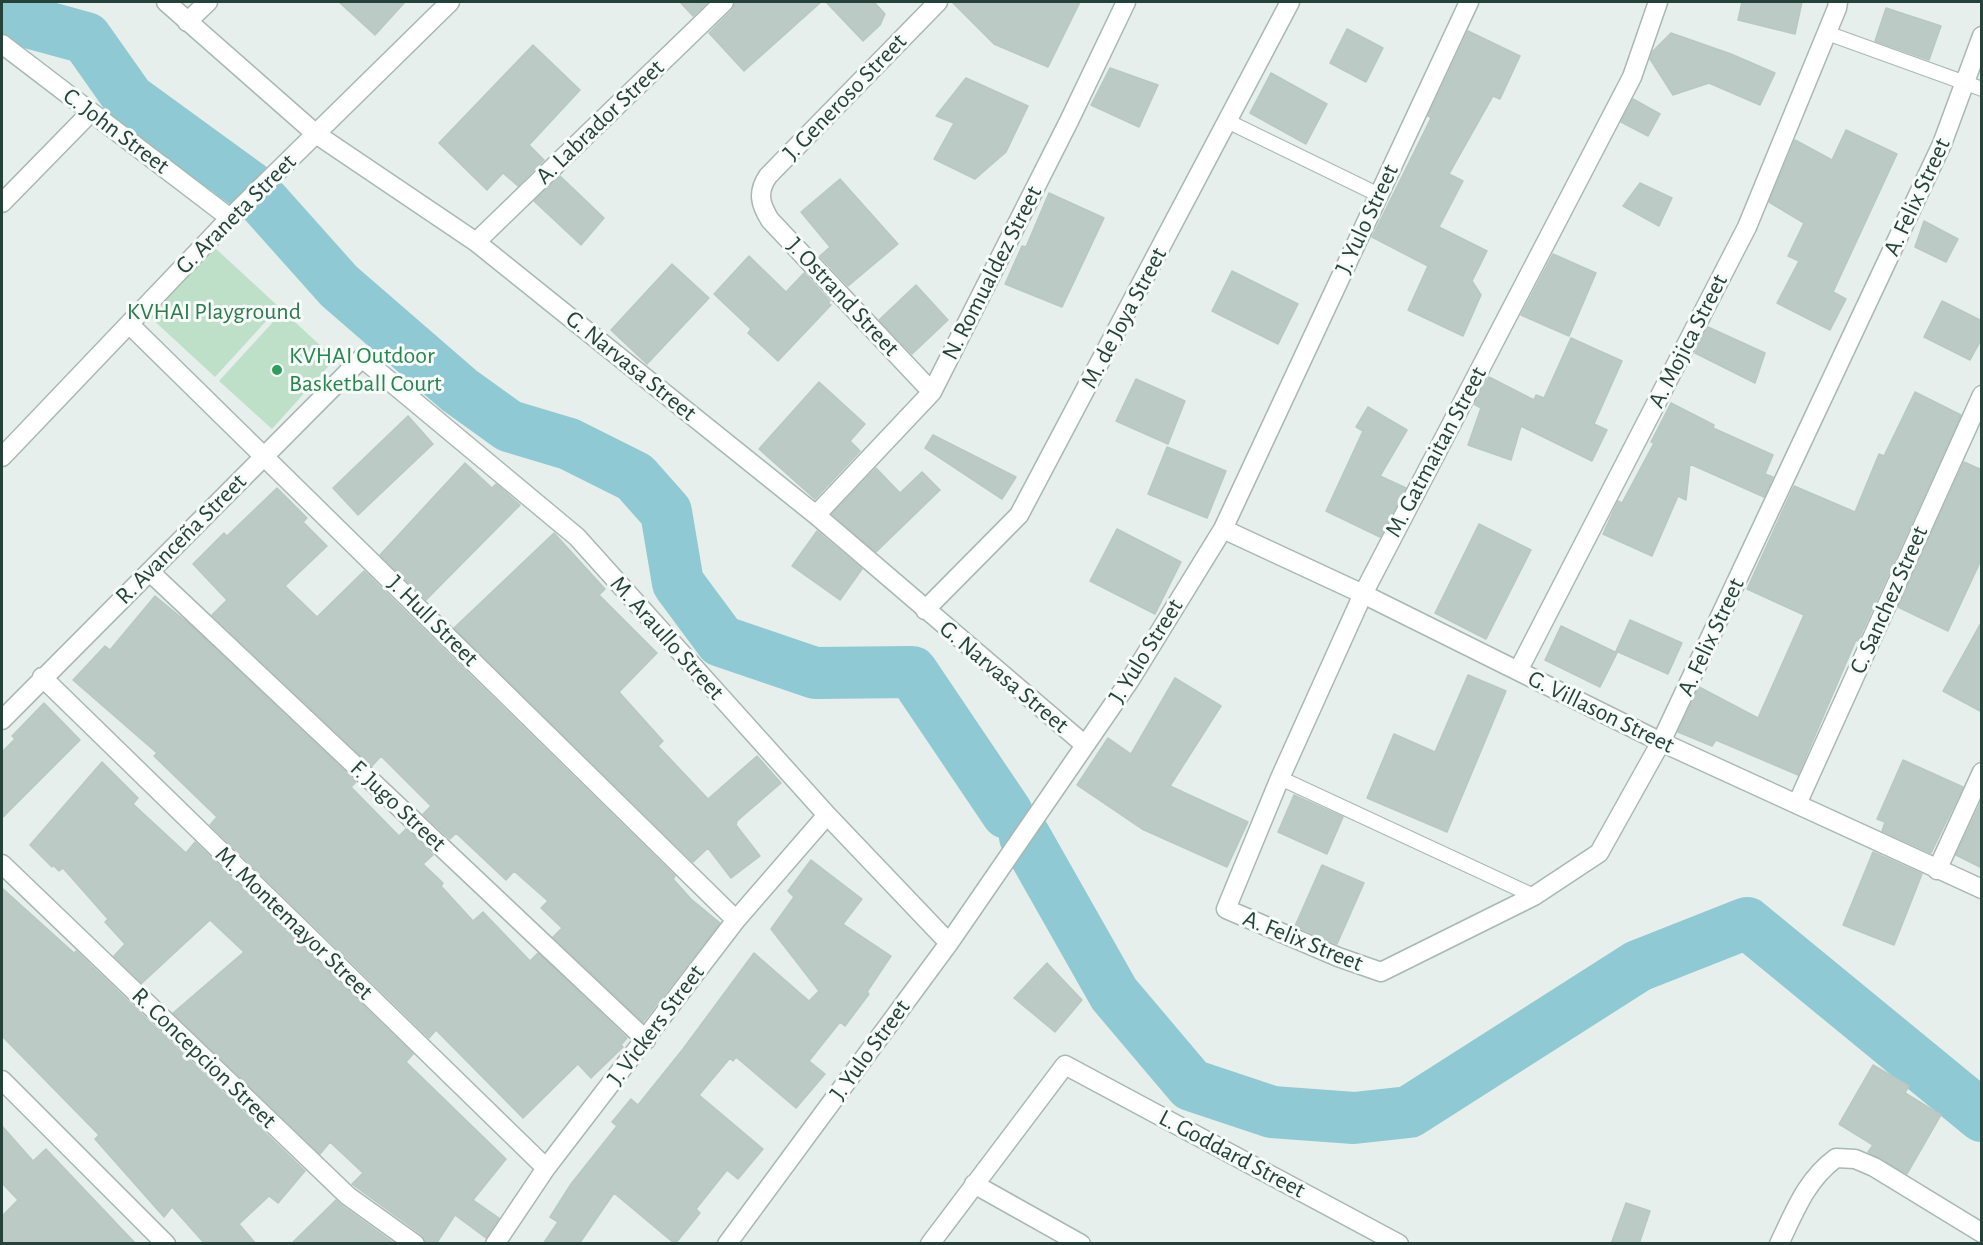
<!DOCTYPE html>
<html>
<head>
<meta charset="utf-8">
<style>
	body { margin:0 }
	#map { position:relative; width:1983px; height:1245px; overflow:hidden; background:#e6efeb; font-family:"Alegreya Sans",sans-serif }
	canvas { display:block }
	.frame { position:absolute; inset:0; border:3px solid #24423a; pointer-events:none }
</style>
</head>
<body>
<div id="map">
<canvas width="1983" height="1245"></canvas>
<div class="frame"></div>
</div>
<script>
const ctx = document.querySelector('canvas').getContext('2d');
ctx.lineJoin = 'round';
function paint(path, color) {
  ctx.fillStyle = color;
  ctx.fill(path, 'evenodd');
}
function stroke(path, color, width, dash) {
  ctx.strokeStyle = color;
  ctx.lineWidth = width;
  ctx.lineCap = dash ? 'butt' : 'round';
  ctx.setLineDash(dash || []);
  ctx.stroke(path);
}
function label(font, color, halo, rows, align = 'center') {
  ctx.font = font + ' "Alegreya Sans",sans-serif';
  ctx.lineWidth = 6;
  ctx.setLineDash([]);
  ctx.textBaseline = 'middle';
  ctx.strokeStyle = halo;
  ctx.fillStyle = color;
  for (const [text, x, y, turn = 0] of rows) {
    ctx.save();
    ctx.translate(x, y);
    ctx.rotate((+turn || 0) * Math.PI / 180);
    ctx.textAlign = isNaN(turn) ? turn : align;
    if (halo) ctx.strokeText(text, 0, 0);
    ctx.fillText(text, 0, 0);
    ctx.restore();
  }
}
const green = new Path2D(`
	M214,247L279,307L215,377L150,317Z
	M283,311L335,359L272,429L219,381Z`);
const river = new Path2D(`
	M2,15L86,38L129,99L250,187
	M264,202L339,286L459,390L509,426L569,444L635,477L666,512L678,583L721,641L815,673L912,672L1007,813
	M1025,837L1114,994L1191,1085L1272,1112L1354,1118L1409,1112L1638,966L1747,923L1982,1116`);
const building = new Path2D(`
	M339,2H405L375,35Z
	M680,2H708L693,16Z
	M735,2H821L744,71L709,33L732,10Z
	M826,2H874L885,14L880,25L863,41Z
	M952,2H1080L1048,67L994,44Z
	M1742,2H1802L1795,34L1738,20Z
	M1886,8L1941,26L1929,60L1875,41Z
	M1347,29L1383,48L1366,82L1330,63Z
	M1468,31L1520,56L1500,99L1493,96L1449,174L1463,181L1439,227L1487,251L1472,281L1481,295L1463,336L1408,310L1428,266L1372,237L1431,118L1428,116Z
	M1671,33L1731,54L1775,73L1760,105L1709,83L1673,95L1650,59L1653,51Z
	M533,45L580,90L529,145L544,160L518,186L503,173L487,190L439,143Z
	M1110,68L1158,85L1139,127L1091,105Z
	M1271,73L1327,104L1306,144L1250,113Z
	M966,78L1028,106L1006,152L975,179L934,159L954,123L936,116Z
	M1633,99L1660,114L1648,136L1621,122Z
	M1846,130L1897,154L1833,292L1846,299L1830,330L1777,303L1799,261L1788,256L1804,223L1769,202L1795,140L1832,160Z
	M560,176L604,218L581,245L534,201Z
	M840,179L898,244L848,286L820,256L830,247L801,212Z
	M1640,183L1672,198L1659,226L1623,206Z
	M1049,193L1104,218L1062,307L1005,284L1022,246L1026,247Z
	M1924,221L1958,239L1946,262L1915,247Z
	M1553,254L1596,273L1569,336L1521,315Z
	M749,256L786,292L804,273L830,301L828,303L831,305L778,361L748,333L751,329L714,294Z
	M672,264L709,298L647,364L611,330Z
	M1232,271L1298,304L1278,344L1212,311Z
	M916,285L948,320L912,354L879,320Z
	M1942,301L1982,321V338L1970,360L1924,337Z
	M1708,327L1765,353L1755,383L1695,353Z
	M1571,338L1622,361L1594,424L1607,430L1592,461L1521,426L1511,460L1468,445L1481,408L1474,404L1489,377L1534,400L1536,395L1544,398Z
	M1136,379L1185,401L1168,444L1116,421Z
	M819,382L865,424L850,441L860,451L815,499L759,449Z
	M1915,392L1961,415L1858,641L1856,640L1798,775L1716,740L1712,746L1678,732L1699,687L1758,718L1804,615L1747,589L1794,486L1855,512L1879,454L1884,456Z
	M1671,403L1714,425L1713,428L1773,455L1765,474L1773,477L1764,497L1690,464L1686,500L1678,496L1652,556L1603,534L1618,501L1622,503L1654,443L1651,442Z
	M1368,407L1407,430L1380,476L1406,488L1380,537L1326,511L1363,431L1356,427Z
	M408,416L433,444L358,515L333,488Z
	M933,435L1016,477L1002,499L925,448Z
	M1167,447L1226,471L1207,518L1148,494Z
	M1964,462L1982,470V558L1948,631L1898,607Z
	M465,463L492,488L496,484L520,505L426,600L380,555Z
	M876,468L900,493L922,472L940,490L876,552L832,514Z
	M277,488L307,518L303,522L327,546L285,586L317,617L364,571L675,876L673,879L691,899L720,923L643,1022L553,937L562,928L541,908L548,901L514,871L506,880L456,833L450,839L423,814L431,806L381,756L372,766L212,615L227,600L193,564L224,533L227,536Z
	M1479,524L1531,550L1486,639L1435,613Z
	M1117,529L1181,562L1155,614L1090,581Z
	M817,531L862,569L840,600L792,566Z
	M554,533L605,589L599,595L657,653L619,692L663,741L658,746L708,799L757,756L781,783L737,821L736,825L760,856L731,878L708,848L693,862L454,628Z
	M155,596L188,623L356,782L351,787L399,836L406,829L433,855L423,864L443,883L441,886L473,921L483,912L530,961L538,953L627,1038L621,1045L623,1047L591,1078L578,1064L523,1118L436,1030L429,1038L210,825L217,817L154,756L157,753L73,680L105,646L110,650Z
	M1630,620L1682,643L1668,674L1616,651Z
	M1982,621V712L1943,691Z
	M1561,626L1617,653L1600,687L1545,660Z
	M1468,675L1506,691L1447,832L1367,798L1394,734L1435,752Z
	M1175,678L1221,706L1170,786L1248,822L1227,867L1142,829L1077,785L1108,738L1131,754Z
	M44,703L80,740L2,818V752L15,739L12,736Z
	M1903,760L1963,787L1931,853L1882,831L1885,822L1877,819Z
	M102,762L138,798L133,804L186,853L195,842L413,1054L406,1062L506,1159L473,1200L499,1218L486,1238L455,1215L436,1244H426L422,1235L352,1184L363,1173L330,1142L320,1154L173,1013L244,952L210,920L142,983L114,956L125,944L105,922L108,919L63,868L59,871L53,865L52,867L30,845Z
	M1294,795L1343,817L1327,854L1278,832Z
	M1982,800V868L1956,855Z
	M1873,852L1922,874L1894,945L1843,925Z
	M811,860L862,899L843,924L891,956L867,992L869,994L845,1026L840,1022L809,1061L825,1074L796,1108L736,1057L733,1061L730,1058L699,1095L763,1149L738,1179L727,1170L696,1209L700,1213L675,1244L614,1193L579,1244H543L558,1222L550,1217L571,1184L617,1126L612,1122L631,1099L638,1105L683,1049L754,953L809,1001L819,991L771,929L794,897L788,891Z
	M1322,865L1364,883L1337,944L1295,926Z
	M2,888L74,953L76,951L305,1171L278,1203L269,1196L239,1224L256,1244H205L172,1207L164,1217L95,1139L99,1135L2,1036Z
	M1047,963L1082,1000L1055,1032L1014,998Z
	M1873,1065L1909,1086L1905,1093L1941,1115L1907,1174L1868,1152L1873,1145L1839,1124Z
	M2,1126L33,1161L46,1149L136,1244H2V1216L18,1200L2,1183Z
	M336,1200L341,1205L395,1244H291Z
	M1626,1203L1650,1211L1639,1244H1611Z`);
const service = new Path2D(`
	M1827,33L1982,89
	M1227,121L1379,195
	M1280,778L1534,896`);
const minor = new Path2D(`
	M166,2L316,134L476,242L816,515L1085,745
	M1658,2L1632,77L1363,594L1280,778L1226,909L1338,957L1381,972L1534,896L1599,853L1661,742L1942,144L1982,36
	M187,22L208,2
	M2,44L230,218
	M2,203L91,112
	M476,242L724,2
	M129,324L736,920
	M932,392L770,220C760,204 757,192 768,176L938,2
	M2,457L230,218L450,2
	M816,515L932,392L1069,121L1126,2
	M1223,529L1363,594L1661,742L1982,889
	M150,572L646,1040
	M925,610L1019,515L1290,2
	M1518,671L1747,227L1837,8L1838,2
	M42,677L546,1168
	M2,720L362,358L577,537L827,815L949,943
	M1797,804L1982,395
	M2,864L348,1196L415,1244
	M1937,870L1982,772
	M2,1080L166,1244
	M974,1184L1081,1244
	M495,1244L546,1168L736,920L827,815
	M727,1244L949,943L1130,680L1223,529L1469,2
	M930,1244L1065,1065L1399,1244
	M1779,1244C1795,1211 1806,1180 1836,1158L1855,1159L1874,1167L1982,1233`);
const markers = [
	[277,370,6,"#2e9e5b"]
];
const streetNames = [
	["J. Generoso Street",845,97,-46],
	["A. Labrador Street",600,122,-44],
	["C. John Street",116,131,37],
	["A. Felix Street",1917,197,-65],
	["G. Araneta Street",236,214,-45],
	["J. Yulo Street",1367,219,-65],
	["N. Romualdez Street",992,273,-63],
	["J. Ostrand Street",843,297,47],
	["M. de Joya Street",1124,318,-62],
	["A. Mojica Street",1688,341,-63],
	["G. Narvasa Street",631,366,39],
	["M. Gatmaitan Street",1436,452,-62],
	["R. Avanceña Street",181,539,-45],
	["C. Sanchez Street",1889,600,-66],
	["J. Hull Street",433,621,45],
	["A. Felix Street",1711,637,-65],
	["M. Araullo Street",667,638,48],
	["J. Yulo Street",1146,651,-58],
	["G. Narvasa Street",1004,677,40],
	["G. Villason Street",1601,712,26],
	["F. Jugo Street",398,806,43],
	["M. Montemayor Street",294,923,44],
	["A. Felix Street",1303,941,22],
	["J. Vickers Street",656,1025,-53],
	["J. Yulo Street",870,1050,-54],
	["R. Concepcion Street",204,1058,44],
	["L. Goddard Street",1232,1154,28]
];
const parkNames = [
	["KVHAI Playground",214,312]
];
const leisureNames = [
	["KVHAI Outdoor",289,356],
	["Basketball Court",289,384]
];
paint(green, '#bfe0c8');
stroke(river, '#8ec9d4', 52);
paint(building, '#bbcac4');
stroke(building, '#b8c9c2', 1.5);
stroke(service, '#a8b8b2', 16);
stroke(minor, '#a8b8b2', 21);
stroke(service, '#fff', 14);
stroke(minor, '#fff', 18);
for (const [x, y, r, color] of markers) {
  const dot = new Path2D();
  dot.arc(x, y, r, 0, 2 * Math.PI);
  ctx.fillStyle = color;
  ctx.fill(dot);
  stroke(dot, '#f7fbf9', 2);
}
label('24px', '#24423a', '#f7fbf9', streetNames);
label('24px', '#2d7a4b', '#f7fbf9', parkNames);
label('24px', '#27864d', '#f7fbf9', leisureNames, 'left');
</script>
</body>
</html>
